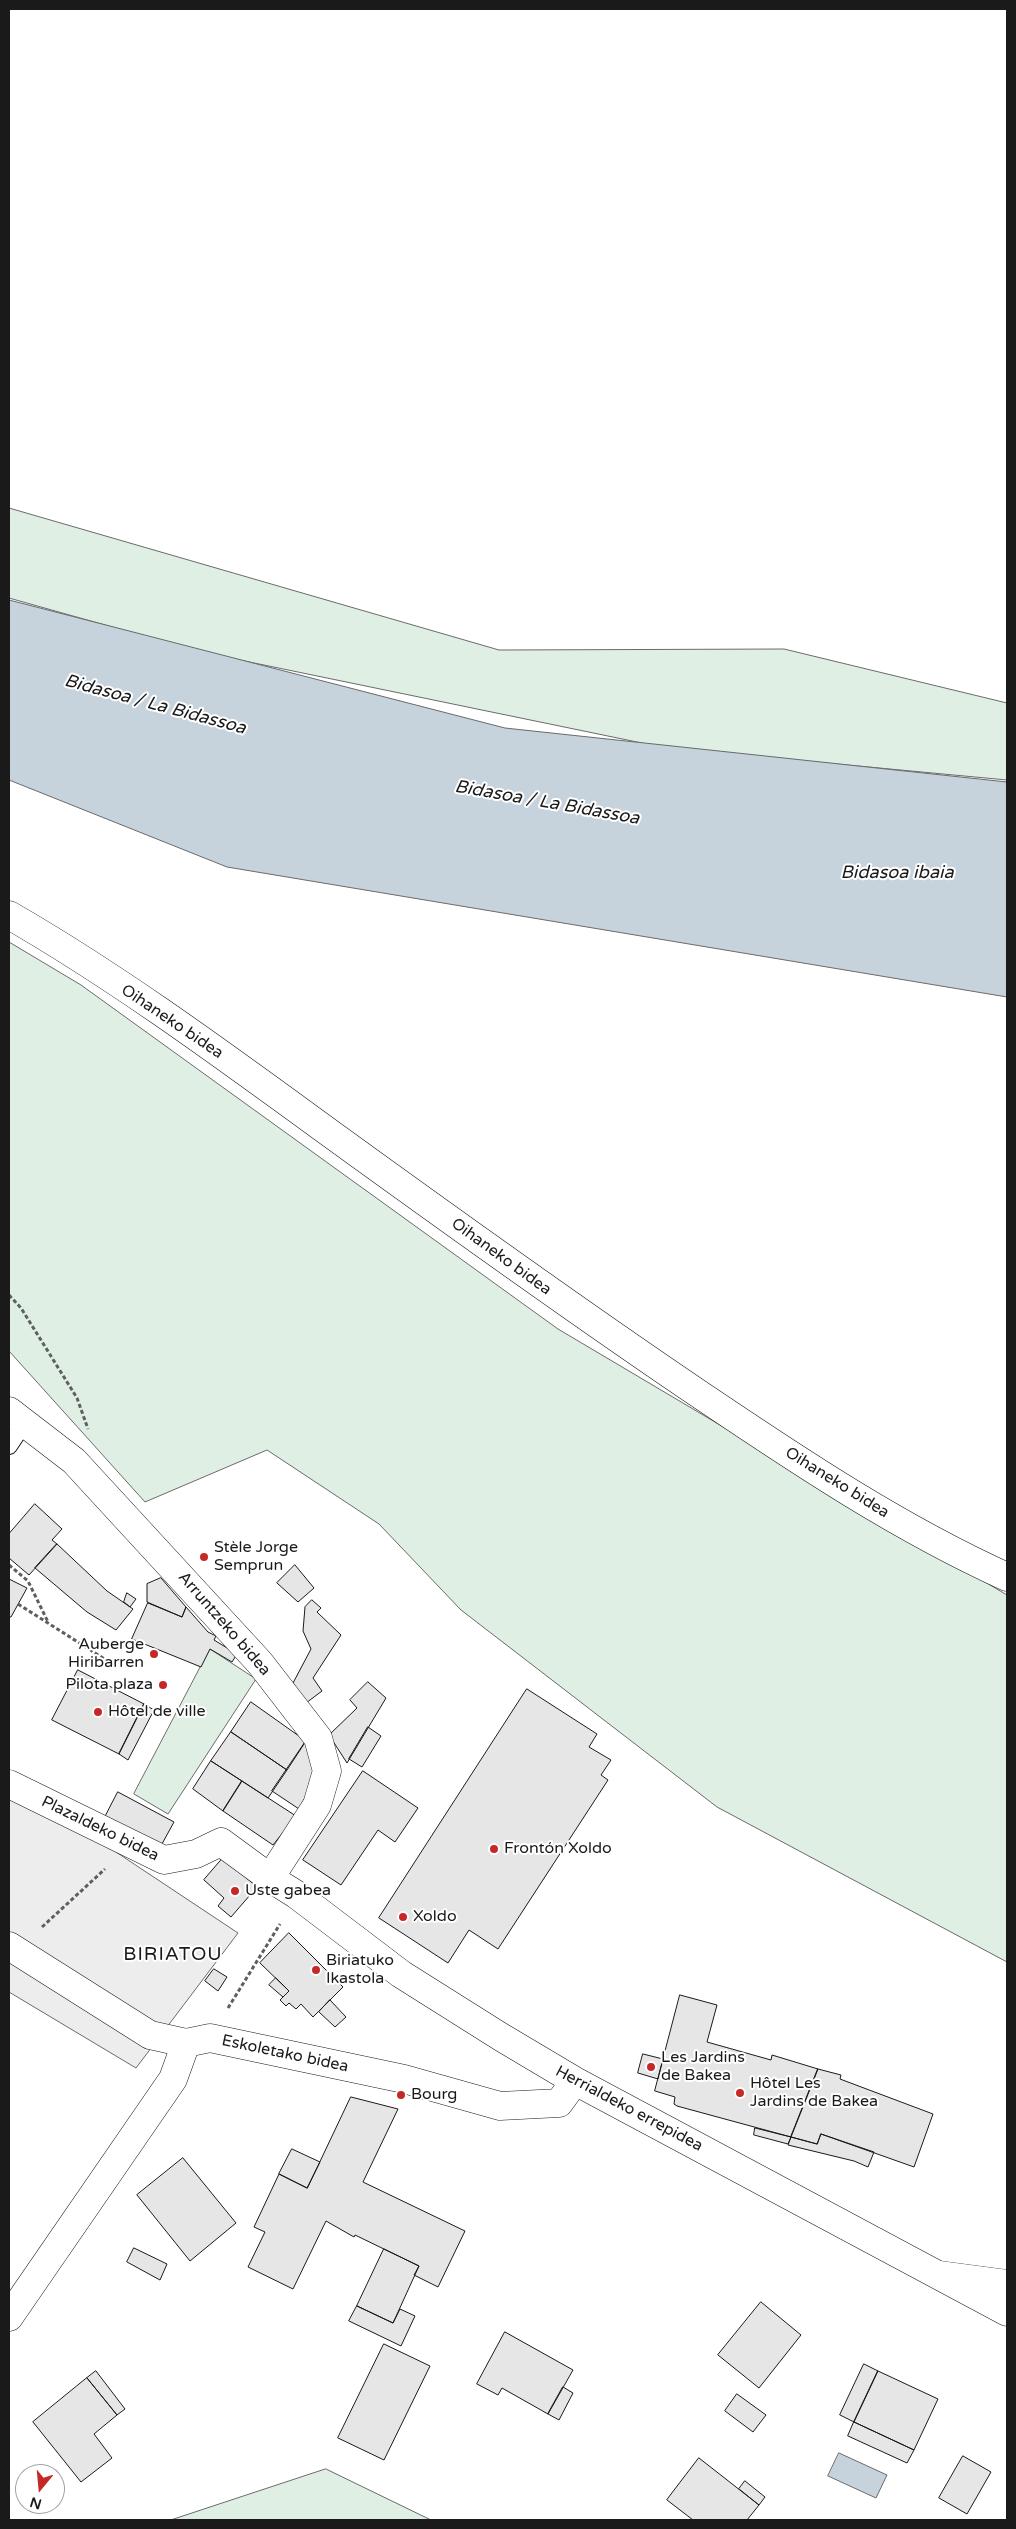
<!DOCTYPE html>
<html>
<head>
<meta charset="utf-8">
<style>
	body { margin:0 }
	#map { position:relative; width:1016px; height:2529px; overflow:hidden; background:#fff; font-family:"Varela Round",sans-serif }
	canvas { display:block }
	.frame { position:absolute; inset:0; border:10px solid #1a1a1a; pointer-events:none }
	.north { position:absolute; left:15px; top:2464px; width:50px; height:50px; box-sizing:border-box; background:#fff; border:1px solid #a3a3a3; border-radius:50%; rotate:197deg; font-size:14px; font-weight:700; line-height:20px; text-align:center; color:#1a1a1a }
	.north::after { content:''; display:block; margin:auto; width:18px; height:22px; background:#c62828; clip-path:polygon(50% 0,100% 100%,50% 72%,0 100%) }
</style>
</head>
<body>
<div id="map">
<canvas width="1016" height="2529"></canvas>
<div class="frame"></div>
<div class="north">N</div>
</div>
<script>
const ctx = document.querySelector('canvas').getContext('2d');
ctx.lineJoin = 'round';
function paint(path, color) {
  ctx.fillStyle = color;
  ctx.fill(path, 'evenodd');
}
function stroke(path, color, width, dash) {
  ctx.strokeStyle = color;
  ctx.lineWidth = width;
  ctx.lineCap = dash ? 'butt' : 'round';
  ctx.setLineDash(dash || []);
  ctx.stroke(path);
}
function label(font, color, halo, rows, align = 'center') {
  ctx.font = font + ' "Varela Round",sans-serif';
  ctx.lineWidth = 4;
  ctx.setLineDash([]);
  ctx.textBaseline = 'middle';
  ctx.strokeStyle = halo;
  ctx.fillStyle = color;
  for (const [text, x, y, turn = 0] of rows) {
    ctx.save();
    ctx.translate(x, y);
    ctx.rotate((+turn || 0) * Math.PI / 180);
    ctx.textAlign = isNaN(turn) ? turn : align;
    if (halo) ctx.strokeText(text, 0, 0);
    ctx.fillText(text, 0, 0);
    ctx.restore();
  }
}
const green = new Path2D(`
	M9,508L499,650L784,649L1007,703V780L666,748L201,652L9,598Z
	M9,942L81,985L558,1329L1007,1595V1962L717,1807L461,1610L379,1524L267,1450L145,1502L9,1351Z
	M210,1649L256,1679L168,1814L134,1794Z
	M326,2469L431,2520H171Z`);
const parking = new Path2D(`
	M9,1781L238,1933L136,2068L9,1992Z`);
const water = new Path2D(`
	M9,600L505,728L1007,782V997L227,867L9,780Z
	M839,2453L887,2475L876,2498L828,2476Z`);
const building = new Path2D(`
	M35,1504L62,1529L52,1540L57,1544L29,1575L9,1558V1534Z
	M57,1544L107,1591L133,1609L116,1630L87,1612L35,1568Z
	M295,1565L314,1588L298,1602L277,1583Z
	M161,1578L186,1607L182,1617L147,1602V1584Z
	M9,1579L27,1588L11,1617H9Z
	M127,1593L136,1599L130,1607L124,1602Z
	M312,1600L321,1608L317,1612L341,1635L313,1678L322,1691L306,1703L293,1683L311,1649L303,1631L305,1607Z
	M148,1603L182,1617L186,1607L208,1632L216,1636L214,1640L237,1654L232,1662L210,1649L201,1667L132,1639Z
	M78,1670L144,1704L119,1754L52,1720Z
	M368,1682L386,1698L347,1763L329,1735L357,1708L350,1700Z
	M527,1689L597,1734L589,1747L611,1760L601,1775L608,1780L498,1949L469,1930L448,1963L379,1918Z
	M251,1702L306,1741L287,1770L231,1732Z
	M144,1704L154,1710L128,1760L119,1754Z
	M368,1727L381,1736L362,1767L349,1759Z
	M231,1732L287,1770L268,1798L211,1761Z
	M306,1741L314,1764L311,1786L299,1809L272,1791Z
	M211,1761L242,1781L223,1811L193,1789Z
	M363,1771L418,1808L395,1842L378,1830L341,1885L303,1860Z
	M242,1781L296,1816L273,1845L223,1811Z
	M118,1792L174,1822L157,1853L102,1823Z
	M223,1858L257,1887L231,1917L218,1906L224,1898L204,1880Z
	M289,1933L343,1987L313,2017L301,2004L296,2009L289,2003L286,2006L280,2000L289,1991L260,1963Z
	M214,1969L227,1977L218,1991L205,1981Z
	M276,1978L289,1991L283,1997L269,1985Z
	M680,1995L717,2005L707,2042L771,2060L772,2055L818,2069L791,2137L677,2106L674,2104L675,2097L655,2091Z
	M330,2000L346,2017L335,2027L319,2012Z
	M643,2054L663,2059L658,2079L638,2073Z
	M818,2069L841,2075L840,2079L933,2114L914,2167L821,2134L817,2144L791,2137Z
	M351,2097L398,2109L363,2182L465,2231L438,2287L414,2275L419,2266L355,2235L354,2237L326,2221L293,2289L248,2267L265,2232L254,2227L279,2174L307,2188Z
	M755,2128L791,2137L788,2144L754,2135Z
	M821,2134L874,2152L868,2167L854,2161L788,2145L791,2137L817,2144Z
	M292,2149L320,2162L307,2188L279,2174Z
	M183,2158L236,2223L190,2261L137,2195Z
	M134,2248L167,2264L160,2280L127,2262Z
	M384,2249L419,2266L393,2323L357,2306Z
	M761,2302L801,2335L759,2388L718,2355Z
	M357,2306L393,2323L400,2309L415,2316L401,2346L349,2321Z
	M505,2332L573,2370L548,2414L502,2388L498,2395L477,2384Z
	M384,2344L430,2366L384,2460L338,2438Z
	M864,2364L878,2371L854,2422L840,2415Z
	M96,2371L125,2409L117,2415L87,2378Z
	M878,2371L938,2399L914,2450L854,2422Z
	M87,2378L117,2415L94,2434L112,2458L81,2482L33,2422Z
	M563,2387L573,2393L559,2420L548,2414Z
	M737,2394L766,2415L753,2432L725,2411Z
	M854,2422L914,2450L907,2463L848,2436Z
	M963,2456L991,2472L967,2514L939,2498Z
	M699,2458L759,2505L747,2520H693L667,2500Z
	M745,2481L765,2497L759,2505L739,2489Z`);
const path = new Path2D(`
	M9,1295L21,1308L77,1398L88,1429
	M9,1565L28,1581L48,1622
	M18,1604L114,1665
	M42,1927L105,1869
	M228,2008L280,1924`);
const lane = new Path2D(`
	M9,1446L25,1422`);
const street = new Path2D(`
	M9,915C122,980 232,1062 338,1139C458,1226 579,1313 702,1396C800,1462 899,1528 1007,1577
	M9,1784L164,1860L196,1854L221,1842L270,1878
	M9,1946L150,2035L186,2043
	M939,2275L1007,2284`);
const secondary = new Path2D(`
	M9,1411L74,1461L260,1663L318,1738L327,1771L317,1805L270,1878L297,1895L401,1974L501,2037L575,2081L1007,2312
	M9,2317L173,2079L186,2043L210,2038L404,2079L500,2106L559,2103L575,2081`);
const markers = [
	[204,1557,5,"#c62828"],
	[154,1654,5,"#c62828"],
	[163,1685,5,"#c62828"],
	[98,1712,5,"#c62828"],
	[494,1849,5,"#c62828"],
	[235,1891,5,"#c62828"],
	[403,1917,5,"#c62828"],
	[316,1970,5,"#c62828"],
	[651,2067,5,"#c62828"],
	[740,2093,5,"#c62828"],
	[401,2095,5,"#c62828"]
];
const streetNames = [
	["Oihaneko bidea",172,1022,34],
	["Oihaneko bidea",501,1257,36],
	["Oihaneko bidea",837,1483,32],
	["Arruntzeko bidea",224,1624,49],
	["Plazaldeko bidea",100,1829,26],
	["Eskoletako bidea",285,2054,12],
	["Herrialdeko errepidea",629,2109,28]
];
const poiNames = [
	["Stèle Jorge",214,1548],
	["Semprun",214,1566],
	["Auberge",144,1645,"right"],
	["Hiribarren",144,1663,"right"],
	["Pilota plaza",153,1685,"right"],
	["Hôtel de ville",108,1712],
	["Frontón Xoldo",504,1849],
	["Uste gabea",245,1891],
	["Xoldo",413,1917],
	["Biriatuko",326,1961],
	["Ikastola",326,1979],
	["Les Jardins",661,2058],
	["de Bakea",661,2076],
	["Hôtel Les",750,2084],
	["Jardins de Bakea",750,2102],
	["Bourg",411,2095]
];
const waterNames = [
	["Bidasoa / La Bidassoa",155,705,15],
	["Bidasoa / La Bidassoa",547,803,10],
	["Bidasoa ibaia",897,873]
];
const quarterNames = [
	["BIRIATOU",173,1955]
];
paint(green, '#e0efe3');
stroke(green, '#6a6a6a', 1);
paint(parking, '#ededed');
stroke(parking, '#6a6a6a', 1);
paint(water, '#c6d2dc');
stroke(water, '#6a6a6a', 1);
paint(building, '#e6e6e6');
stroke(building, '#1a1a1a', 1);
stroke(lane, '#1a1a1a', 18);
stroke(street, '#1a1a1a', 29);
stroke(secondary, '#1a1a1a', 29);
stroke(path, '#5f5f5f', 3, [4, 2.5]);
stroke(lane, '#fff', 16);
stroke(street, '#fff', 28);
stroke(secondary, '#fff', 28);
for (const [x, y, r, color] of markers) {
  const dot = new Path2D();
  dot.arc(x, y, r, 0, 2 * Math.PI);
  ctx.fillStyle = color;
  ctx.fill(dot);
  stroke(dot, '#fff', 2);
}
label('16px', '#1a1a1a', '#fff', streetNames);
label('16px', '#1a1a1a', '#fff', poiNames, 'left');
label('italic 18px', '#1a1a1a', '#fff', waterNames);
ctx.letterSpacing = '1px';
label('19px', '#1a1a1a', '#fff', quarterNames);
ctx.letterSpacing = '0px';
</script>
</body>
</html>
